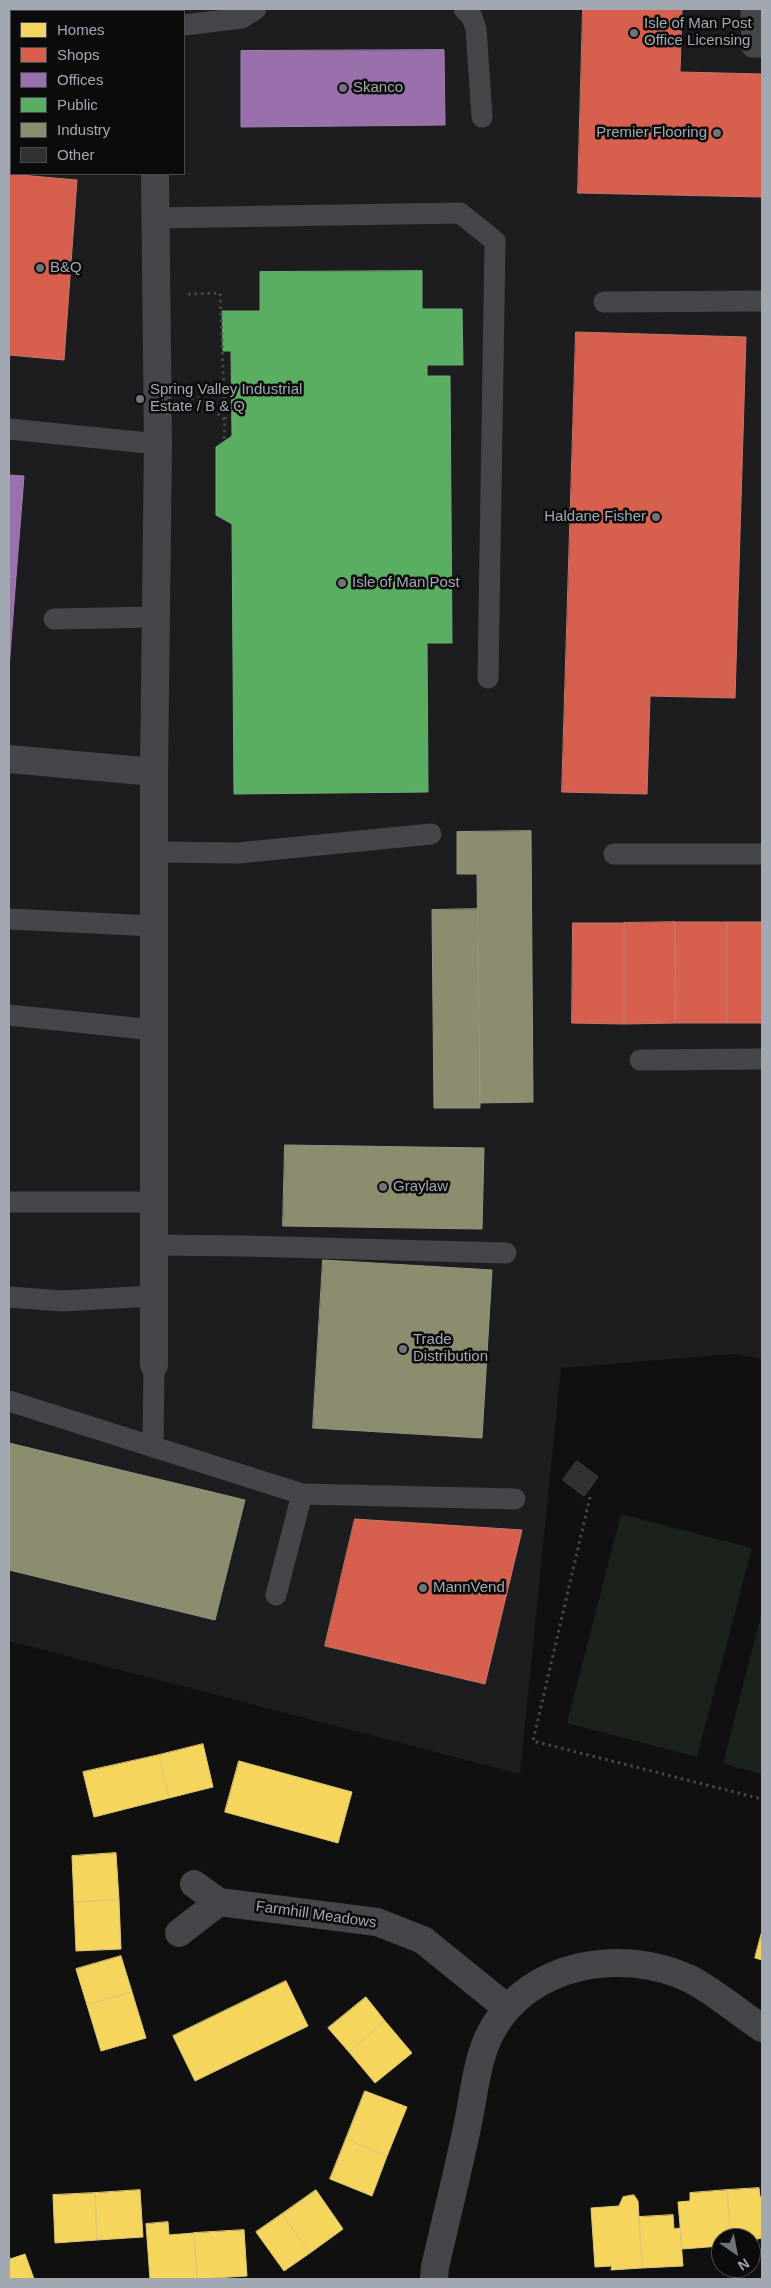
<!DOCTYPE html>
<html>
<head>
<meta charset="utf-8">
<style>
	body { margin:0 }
	#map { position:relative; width:771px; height:2288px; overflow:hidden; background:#101011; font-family:Arial,sans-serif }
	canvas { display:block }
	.frame { position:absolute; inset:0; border:10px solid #a2a8b2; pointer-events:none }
	.legend { position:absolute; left:10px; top:10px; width:175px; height:165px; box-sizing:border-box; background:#0b0b0c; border:1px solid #474a4e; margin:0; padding:6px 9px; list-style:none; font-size:15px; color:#a2a8b2 }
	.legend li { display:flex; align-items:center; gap:10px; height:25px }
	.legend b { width:25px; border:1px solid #474a4e }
	.north { position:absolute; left:711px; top:2228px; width:50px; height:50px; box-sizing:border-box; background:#0b0b0c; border:1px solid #474a4e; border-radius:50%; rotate:147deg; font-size:14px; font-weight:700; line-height:20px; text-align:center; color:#a2a8b2 }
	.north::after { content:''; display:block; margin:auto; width:18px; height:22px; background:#6f737a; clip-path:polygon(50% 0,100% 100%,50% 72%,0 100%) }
</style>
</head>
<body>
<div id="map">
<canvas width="771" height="2288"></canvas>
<div class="frame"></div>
<ul class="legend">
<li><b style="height:14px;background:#f6d55c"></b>Homes</li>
<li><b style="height:14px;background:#d6604d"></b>Shops</li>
<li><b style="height:14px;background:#9970ab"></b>Offices</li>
<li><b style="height:14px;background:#5aae61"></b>Public</li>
<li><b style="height:14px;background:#8c8c6e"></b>Industry</li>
<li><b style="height:14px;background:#313133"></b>Other</li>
</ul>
<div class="north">N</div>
</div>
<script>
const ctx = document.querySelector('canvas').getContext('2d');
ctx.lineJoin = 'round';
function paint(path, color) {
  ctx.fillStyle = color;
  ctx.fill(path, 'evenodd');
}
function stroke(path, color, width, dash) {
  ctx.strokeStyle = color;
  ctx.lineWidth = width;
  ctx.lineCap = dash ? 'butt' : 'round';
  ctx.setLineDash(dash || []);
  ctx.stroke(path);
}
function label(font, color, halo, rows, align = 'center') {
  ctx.font = font + ' Arial,sans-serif';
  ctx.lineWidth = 5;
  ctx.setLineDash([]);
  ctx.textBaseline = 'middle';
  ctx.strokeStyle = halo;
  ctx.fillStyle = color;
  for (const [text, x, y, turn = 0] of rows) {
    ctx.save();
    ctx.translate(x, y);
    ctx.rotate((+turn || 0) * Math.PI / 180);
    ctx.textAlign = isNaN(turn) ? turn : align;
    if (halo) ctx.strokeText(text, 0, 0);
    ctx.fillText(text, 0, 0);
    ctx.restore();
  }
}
const built = new Path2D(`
	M9,9H762V1359L731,1354L561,1368L520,1774L9,1641ZM11,11H184V174H11Z`);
const green = new Path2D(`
	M621,1514L752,1548L697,1757L567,1723Z
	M762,1611V1774L723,1764Z`);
const homes = new Path2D(`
	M203,1744L213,1787L169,1798L159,1755Z
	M159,1755L169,1798L94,1817L83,1772Z
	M239,1761L352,1792L338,1843L225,1812Z
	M116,1853L119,1900L74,1902L72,1856Z
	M119,1900L121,1949L76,1951L74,1902Z
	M762,1931V1960L755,1958Z
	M121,1956L132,1992L87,2005L76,1969Z
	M286,1981L308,2026L195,2081L173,2036Z
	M132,1992L146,2038L101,2051L87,2005Z
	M366,1997L385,2021L349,2052L328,2028Z
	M385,2021L412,2053L375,2083L349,2052Z
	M365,2091L407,2107L387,2156L346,2139Z
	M346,2139L387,2156L372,2196L330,2179Z
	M759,2188L760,2197H762V2238L757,2239V2243L751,2244V2238H731L727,2190Z
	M140,2190L143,2237L97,2240L95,2193Z
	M316,2190L343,2229L310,2253L282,2214Z
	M727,2190L731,2238H721V2246L682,2249L678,2202L690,2201V2193Z
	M95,2193L97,2240L55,2243L53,2195Z
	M634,2195L638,2201L642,2268L611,2270L612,2266L595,2267L591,2208L619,2206L623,2197Z
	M282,2214L310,2253L284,2271L256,2232Z
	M673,2215L674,2229L680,2228L683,2266L642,2268L639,2217Z
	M168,2222L169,2235L194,2233L197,2279H150L146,2224Z
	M244,2230L247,2276L197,2279L194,2233Z
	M9,2254L10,2259L25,2254L34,2279H9Z`);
const shops = new Path2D(`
	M583,9H682L680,72L762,74V197L578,193Z
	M9,174L77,180L64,360L9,355Z
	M576,332L746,337L735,698L650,696L647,794L562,792Z
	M675,922H727V1023H676Z
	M675,922L676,1023L624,1024V923Z
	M727,922H762V1023H727Z
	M573,923H624V1024L572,1023Z
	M355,1519L522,1530L485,1684L325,1646Z`);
const offices = new Path2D(`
	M444,50L445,125L241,127V51Z
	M9,475L24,476L16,577H9Z
	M9,577H16L9,668Z`);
const public = new Path2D(`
	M422,271V309H462L463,365H427V376H450L452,643H427L428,792L234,794L232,524L216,515V447L232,436L231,351H223L222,311H260V272Z`);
const industry = new Path2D(`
	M531,831L533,1102L480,1103L477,874H457V832Z
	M478,909L480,1108H434L432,910Z
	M285,1145L484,1148L482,1229L283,1226Z
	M323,1260L492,1270L482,1438L313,1428Z
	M9,1443L245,1500L215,1620L9,1570Z`);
const building = new Path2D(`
	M577,1461L598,1477L584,1496L563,1480Z`);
const path = new Path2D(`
	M188,294L220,293L225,420
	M191,398H199L225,420L224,442
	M590,1497L533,1741L762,1799`);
const service = new Path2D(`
	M464,9L472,17L476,29L482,117
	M751,9L752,47H762
	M184,25L242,18L256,9
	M155,218L460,213L495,241L488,678
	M604,302L762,301
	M9,429L158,444
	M54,619L156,617
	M154,852L238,853L431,834
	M614,854H762
	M9,919L154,926
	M9,1015L154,1030
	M640,1060L762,1059
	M9,1202H153
	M153,1245L245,1246L506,1253
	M9,1297L63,1301L153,1296
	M9,1401L302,1494L515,1499
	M153,1447L154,1365
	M276,1595L302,1494`);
const minor = new Path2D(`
	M154,9V11
	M9,759L154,772
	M154,1365V772L158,444L155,174
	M194,1884L219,1902
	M179,1933L219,1902L377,1922L423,1940L507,2008
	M434,2279L435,2267C446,2219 458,2171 468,2123C474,2094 477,2058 491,2032C529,1962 622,1947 690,1979C712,1990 741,2014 762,2028`);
const markers = [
	[634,33,5,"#6f737a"],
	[343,88,5,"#6f737a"],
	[717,133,5,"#6f737a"],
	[40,268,5,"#6f737a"],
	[140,399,5,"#6f737a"],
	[656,517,5,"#6f737a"],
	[342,583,5,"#6f737a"],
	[383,1187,5,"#6f737a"],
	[403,1349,5,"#6f737a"],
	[423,1588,5,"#6f737a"]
];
const poiNames = [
	["Isle of Man Post",644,24],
	["Office Licensing",644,41],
	["Skanco",353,88],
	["Premier Flooring",707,133,"right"],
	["B&Q",50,268],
	["Spring Valley Industrial",150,390],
	["Estate / B & Q",150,407],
	["Haldane Fisher",646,517,"right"],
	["Isle of Man Post",352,583],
	["Graylaw",393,1187],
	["Trade",413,1340],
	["Distribution",413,1357],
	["MannVend",433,1588]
];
const streetNames = [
	["Farmhill Meadows",316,1915,8]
];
paint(built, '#1d1d1f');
paint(green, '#1b211b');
paint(homes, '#f6d55c');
stroke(homes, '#ddc876', 1);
paint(shops, '#d6604d');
stroke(shops, '#c6766b', 1);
paint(offices, '#9970ab');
stroke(offices, '#9c81ad', 1);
paint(public, '#5aae61');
stroke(public, '#70ac79', 1);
paint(industry, '#8c8c6e');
stroke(industry, '#939482', 1);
paint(building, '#313133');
stroke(building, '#404144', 1);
stroke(path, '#46484b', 3, [2.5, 4]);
stroke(service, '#454649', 21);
stroke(minor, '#454649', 28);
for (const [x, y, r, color] of markers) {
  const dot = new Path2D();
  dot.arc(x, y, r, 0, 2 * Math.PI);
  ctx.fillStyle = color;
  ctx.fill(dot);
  stroke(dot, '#0b0b0c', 2);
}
label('15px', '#a2a8b2', '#0b0b0c', poiNames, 'left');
label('15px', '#a2a8b2', '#0b0b0c', streetNames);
</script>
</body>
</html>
